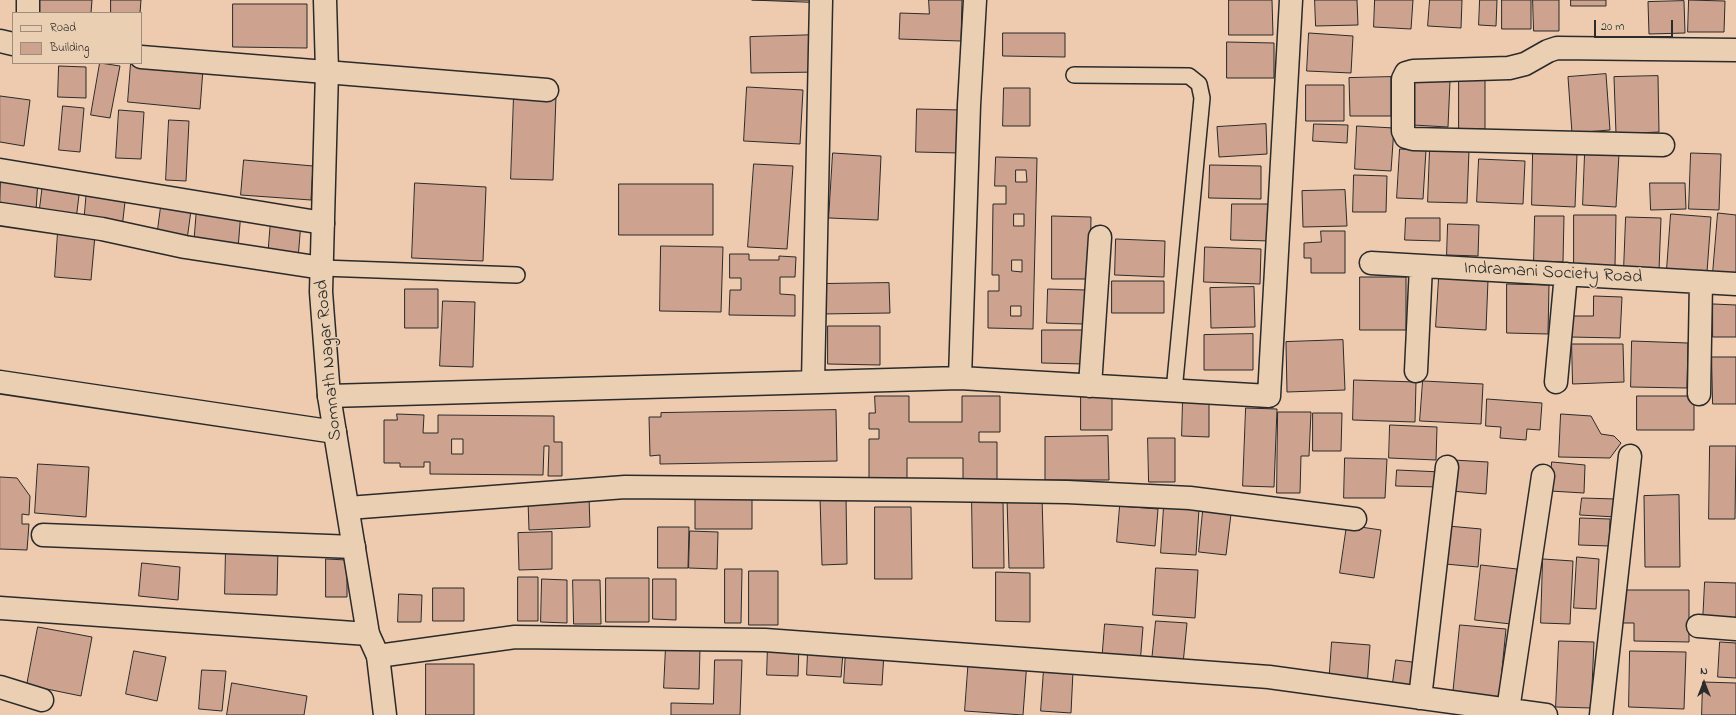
<!DOCTYPE html>
<html>
<head>
<meta charset="utf-8">
<style>
	body { margin:0 }
	#map { position:relative; width:1736px; height:715px; overflow:hidden; background:#eecaaf; font-family:"Indie Flower",sans-serif }
	canvas { display:block }
	.legend { position:absolute; left:12px; top:12px; width:130px; height:52px; box-sizing:border-box; background:#ebcfb2; border:1px solid #9e8d7c; margin:0; padding:5px 7px; list-style:none; font-size:12px; color:#2b2b2b }
	.legend li { display:flex; align-items:center; gap:8px; height:20px }
	.legend b { width:20px; border:1px solid #9e8d7c }
	.north { position:absolute; left:1684px; top:663px; width:40px; height:40px; -webkit-text-stroke:3px #ebcfb2; paint-order:stroke; rotate:0deg; font-size:11px; font-weight:700; line-height:16px; text-align:center; color:#2b2b2b }
	.north::after { content:''; display:block; margin:auto; width:14px; height:18px; background:#2b2b2b; clip-path:polygon(50% 0,100% 100%,50% 72%,0 100%) }
	.scale { position:absolute; left:1594px; top:20px; width:79px; height:18px; box-sizing:border-box; border:2px solid #2b2b2b; border-top:0; padding-left:5px; font-size:12px; line-height:14px; white-space:nowrap; color:#2b2b2b; -webkit-text-stroke:3px #ebcfb2; paint-order:stroke }
</style>
</head>
<body>
<div id="map">
<canvas width="1736" height="715"></canvas>
<ul class="legend">
<li><b style="height:5px;background:#ebcfb2"></b>Road</li>
<li><b style="height:11px;background:#cda28e"></b>Building</li>
</ul>
<div class="north">N</div>
<div class="scale">20 m</div>
</div>
<script>
const ctx = document.querySelector('canvas').getContext('2d');
ctx.lineJoin = 'round';
function paint(path, color) {
  ctx.fillStyle = color;
  ctx.fill(path, 'evenodd');
}
function stroke(path, color, width, dash) {
  ctx.strokeStyle = color;
  ctx.lineWidth = width;
  ctx.lineCap = dash ? 'butt' : 'round';
  ctx.setLineDash(dash || []);
  ctx.stroke(path);
}
function label(font, color, halo, rows, align = 'center') {
  ctx.font = font + ' "Indie Flower",sans-serif';
  ctx.lineWidth = 3;
  ctx.setLineDash([]);
  ctx.textBaseline = 'middle';
  ctx.strokeStyle = halo;
  ctx.fillStyle = color;
  for (const [text, x, y, turn = 0] of rows) {
    ctx.save();
    ctx.translate(x, y);
    ctx.rotate((+turn || 0) * Math.PI / 180);
    ctx.textAlign = isNaN(turn) ? turn : align;
    if (halo) ctx.strokeText(text, 0, 0);
    ctx.fillText(text, 0, 0);
    ctx.restore();
  }
}
const building = new Path2D(`
	M37,0H92L91,13H37Z
	M111,0H141L140,13H111Z
	M752,0H813V2Z
	M929,0H962L961,41L899,39L900,13L929,14Z
	M1229,0H1272L1273,35H1229Z
	M1315,0H1357L1358,25L1316,26Z
	M1375,0H1413L1411,29L1374,27Z
	M1430,0H1462L1461,28L1428,26Z
	M1480,0H1497L1496,26L1479,25Z
	M1502,0H1531V29H1502Z
	M1533,0H1559V31H1534Z
	M1571,0H1606V6H1571Z
	M1689,0L1725,1L1724,32H1688Z
	M1684,1L1685,33L1649,34L1648,2Z
	M233,4H307V48L233,47Z
	M1003,33H1065V57L1003,56Z
	M1309,33L1353,36L1351,73L1307,71Z
	M818,35L819,72L751,73L750,37Z
	M1227,42L1274,43V78H1227Z
	M100,63L120,66L110,118L91,115Z
	M131,63L203,69L200,109L128,102Z
	M59,66L86,67V98L58,97Z
	M1606,74L1610,130L1572,133L1568,77Z
	M1658,76L1659,132L1616,134L1614,77Z
	M1391,77V116H1350L1349,78Z
	M1459,79H1485V129H1459Z
	M1414,81H1450L1448,127L1413,125Z
	M1306,85H1344V121H1306Z
	M747,87L803,90L800,144L744,141Z
	M1004,88H1030V126H1003Z
	M514,95L556,96L553,180L511,179Z
	M0,96L30,100L24,146L0,142Z
	M63,106L84,108L80,152L59,150Z
	M917,109L961,110L960,153L916,152Z
	M119,110L144,112L141,159L116,158Z
	M169,120L189,121L186,181L166,180Z
	M1266,124L1267,154L1219,157L1217,127Z
	M1314,124L1348,125L1347,143L1313,141Z
	M1357,126L1394,128L1391,171L1355,169Z
	M1430,148L1469,150L1467,203L1428,202Z
	M1400,149L1426,150L1423,199L1397,198Z
	M833,153L881,156L878,220L829,218Z
	M1533,153L1577,154L1575,207L1532,205Z
	M1585,153L1619,154L1616,207L1583,205Z
	M1691,153L1721,154L1719,210L1689,209Z
	M996,157L1037,158L1033,329L988,328V291H999V275H992L993,204H1006V186H995ZM1016,170H1026L1027,182H1016ZM1014,214H1024V226H1014ZM1012,260H1022V272L1012,271ZM1011,306H1021V316H1011Z
	M1479,159L1525,161L1523,204L1477,202Z
	M244,160L313,166L311,200L241,195Z
	M754,164L793,166L787,249L748,247Z
	M1210,165L1261,166V199L1209,198Z
	M1354,175L1387,176L1386,212H1353Z
	M1,176L38,179L36,211L0,209Z
	M43,183L80,187L76,220L39,216Z
	M415,183L486,187L483,261L412,258Z
	M1650,183H1685L1686,209L1651,210Z
	M619,184H713V235H619Z
	M87,188L126,193L122,228L84,224Z
	M1345,190L1347,226L1303,227L1302,191Z
	M162,199L192,203L187,240L157,237Z
	M1232,204H1272V241L1231,240Z
	M197,207L241,211L238,249L194,246Z
	M1718,213L1736,215V275L1713,273Z
	M1671,214L1711,217L1707,272L1667,269Z
	M1574,215H1616L1615,266L1574,265Z
	M1052,216L1091,217L1090,279H1052Z
	M1535,216H1564L1563,262L1534,261Z
	M1626,217L1661,218L1659,270L1624,269Z
	M1406,218H1440V241L1405,240Z
	M271,220L301,222L298,259L268,257Z
	M1448,224L1479,225L1478,256L1447,255Z
	M1321,231H1345V273H1311V258H1304V243L1321,242Z
	M58,232L95,235L91,280L55,277Z
	M1116,239L1165,241L1164,277L1115,275Z
	M661,246L723,247L721,312L660,311Z
	M1205,247L1261,249L1260,284L1204,282Z
	M730,254H749V260H779V256L796,257L795,277H780V294L795,295V316L729,315L730,290H741V278H730Z
	M1360,277H1406V330H1360Z
	M1439,278L1488,280L1486,330L1436,327Z
	M1112,281H1164V313H1112Z
	M889,283L890,313L820,314V284Z
	M1507,284L1549,285L1548,334L1507,333Z
	M1254,287L1255,327L1211,328L1210,288Z
	M405,289H438V328H405Z
	M1048,289L1086,290L1084,324L1047,323Z
	M1594,296L1622,297L1620,338L1570,337L1571,316H1593Z
	M443,301L475,302L473,367L440,366Z
	M1713,304L1736,305V337H1713Z
	M828,326H880V365L828,364Z
	M1042,330H1085L1084,364L1042,363Z
	M1253,334V370H1204V335Z
	M1343,340L1345,390L1287,392L1286,342Z
	M1632,341L1688,343L1687,388L1631,387Z
	M1572,344H1623L1624,382L1573,384Z
	M1712,357H1736V404H1713Z
	M1354,380L1416,382L1415,422L1353,420Z
	M1423,381L1483,384L1481,424L1420,421Z
	M1081,394H1112V430H1081Z
	M875,396H909V422H962V396H1000V432H979V442H997V481H963V458H907V481H869V439H879V429H869V413H875Z
	M1637,396H1694V430H1637Z
	M1183,399H1209V437L1182,436Z
	M1487,399L1542,403L1540,430L1527,429L1526,440L1500,438L1501,427L1486,426Z
	M1246,408L1277,409L1274,487L1243,486Z
	M836,410L837,461L660,464V455L650,456L649,417H661V413Z
	M1278,412H1311L1309,456H1301L1300,493H1277Z
	M1313,413H1342L1341,451H1313Z
	M397,414L424,415L423,433H438V415L554,416V442H562V476H548L549,446H544L543,475L430,474V462H424V467H400V463H384V420H397ZM452,439H463V454H452Z
	M1561,414L1591,416L1601,434L1614,436L1621,443L1610,458L1559,457Z
	M1390,425L1437,427L1436,460L1389,458Z
	M1108,436L1109,480H1045V437Z
	M1148,438H1175V482H1149Z
	M1710,446H1736L1735,519H1709Z
	M1345,458L1387,459L1385,498H1344Z
	M1453,460L1488,462L1486,494L1451,491Z
	M1552,462L1585,465L1584,493L1550,491Z
	M38,464L89,467L86,517L35,513Z
	M1397,470L1441,472L1440,487L1396,486Z
	M0,477L17,478L30,496L29,515L22,514V524H29L27,550L0,549Z
	M1679,495L1680,567H1645L1644,496Z
	M846,496L847,564L822,565L820,497Z
	M589,497L590,527L529,530L528,500Z
	M1042,497L1044,568H1009L1007,498Z
	M752,498V529H695V499Z
	M1582,498L1616,499V517L1580,515Z
	M972,500H1003L1004,568H973Z
	M1120,506L1158,509L1155,546L1117,542Z
	M1164,506L1199,509L1196,555L1161,553Z
	M875,507H911L912,579H875Z
	M1203,511L1231,514L1226,555L1199,552Z
	M1580,518L1610,519L1609,546L1579,545Z
	M1347,525L1381,530L1374,578L1340,573Z
	M1448,526L1481,529L1478,567L1445,564Z
	M658,527H689L688,568H658Z
	M690,531L718,532L717,569L689,568Z
	M552,532V569L519,570L518,533Z
	M226,546L278,547L277,595L225,594Z
	M1577,557L1599,559L1596,609L1574,608Z
	M326,559L347,560V597H326Z
	M1543,559L1573,561L1570,624L1541,623Z
	M142,563L180,567L178,600L139,596Z
	M1481,565L1517,569L1511,624L1475,620Z
	M1156,568L1198,570L1195,618L1153,615Z
	M725,569H742L741,623H725Z
	M749,571H778V625H749Z
	M996,572L1030,573V622L996,621Z
	M518,577H538V621H518Z
	M606,578H649V622H606Z
	M542,579L567,580V623L541,622Z
	M653,579H676V620L653,619Z
	M573,580H600L601,624H574Z
	M1705,582L1736,583V623L1703,622Z
	M433,588H464V621H433Z
	M1621,590H1689V642L1634,641V623H1621Z
	M399,594L422,595L421,622H398Z
	M1156,621L1187,623L1183,664L1152,661Z
	M1105,624L1143,627L1140,664L1102,662Z
	M1460,625L1506,629L1499,700L1453,695Z
	M38,627L92,637L81,696L27,685Z
	M1559,641L1594,642L1591,708L1556,707Z
	M1332,642L1370,645L1367,687L1329,684Z
	M1720,642L1736,643V678L1718,677Z
	M768,644L799,645L798,676L767,675Z
	M666,646L700,647L699,689L664,688Z
	M134,651L166,657L157,701L126,694Z
	M808,651L843,653L841,677L807,675Z
	M846,651L884,653L882,685L844,683Z
	M1630,651L1686,652L1684,709L1629,707Z
	M969,656L1027,661L1023,715L965,711Z
	M715,660H742L740,715H671V703L713,704Z
	M1396,660L1420,663L1415,694L1392,690Z
	M426,664H474V715H426Z
	M1044,669L1073,671L1071,713L1041,711Z
	M202,670L226,671L222,711L199,709Z
	M1703,682L1736,683V715H1702Z
	M232,683L307,696L304,715H227Z`);
const lane = new Path2D(`
	M1074,75L1189,76L1199,84L1202,98L1174,391
	M322,268L517,275`);
const street = new Path2D(`
	M28,13V0
	M0,41L13,44
	M141,57L547,90
	M1663,145L1413,139L1406,137L1403,131V79L1406,73L1413,71L1509,68L1525,64L1548,51L1557,48L1736,50
	M0,170L323,223
	M0,214L102,229L185,247L322,268
	M1371,263L1736,284
	M1416,371L1421,266
	M960,378L969,105L975,0
	M0,382L335,432
	M813,382L821,0
	M1556,382L1566,274
	M1090,386L1100,237
	M1699,394L1701,282
	M329,396L960,378L1269,396L1291,0
	M348,508L625,487L941,490L1067,492L1190,498L1355,519
	M43,535L354,547
	M0,608L368,634
	M1698,626L1736,629
	M378,656L515,637L765,640L1269,677L1546,715
	M0,687L42,700
	M1420,698L1447,467
	M1508,710L1543,476
	M1601,715L1630,456`);
const secondary = new Path2D(`
	M325,0L327,71L321,292L329,396L368,634L378,656L385,715`);
const streetNames = [
	["Indramani Society Road",1553,274,3],
	["Somnath Nagar Road",330,360,-95]
];
paint(building, '#cda28e');
stroke(building, '#2b2b2b', 1);
stroke(lane, '#2b2b2b', 18);
stroke(street, '#2b2b2b', 25);
stroke(secondary, '#2b2b2b', 25);
stroke(lane, '#ebcfb2', 15);
stroke(street, '#ebcfb2', 22);
stroke(secondary, '#ebcfb2', 22);
label('18px', '#2b2b2b', '#ebcfb2', streetNames);
</script>
</body>
</html>
